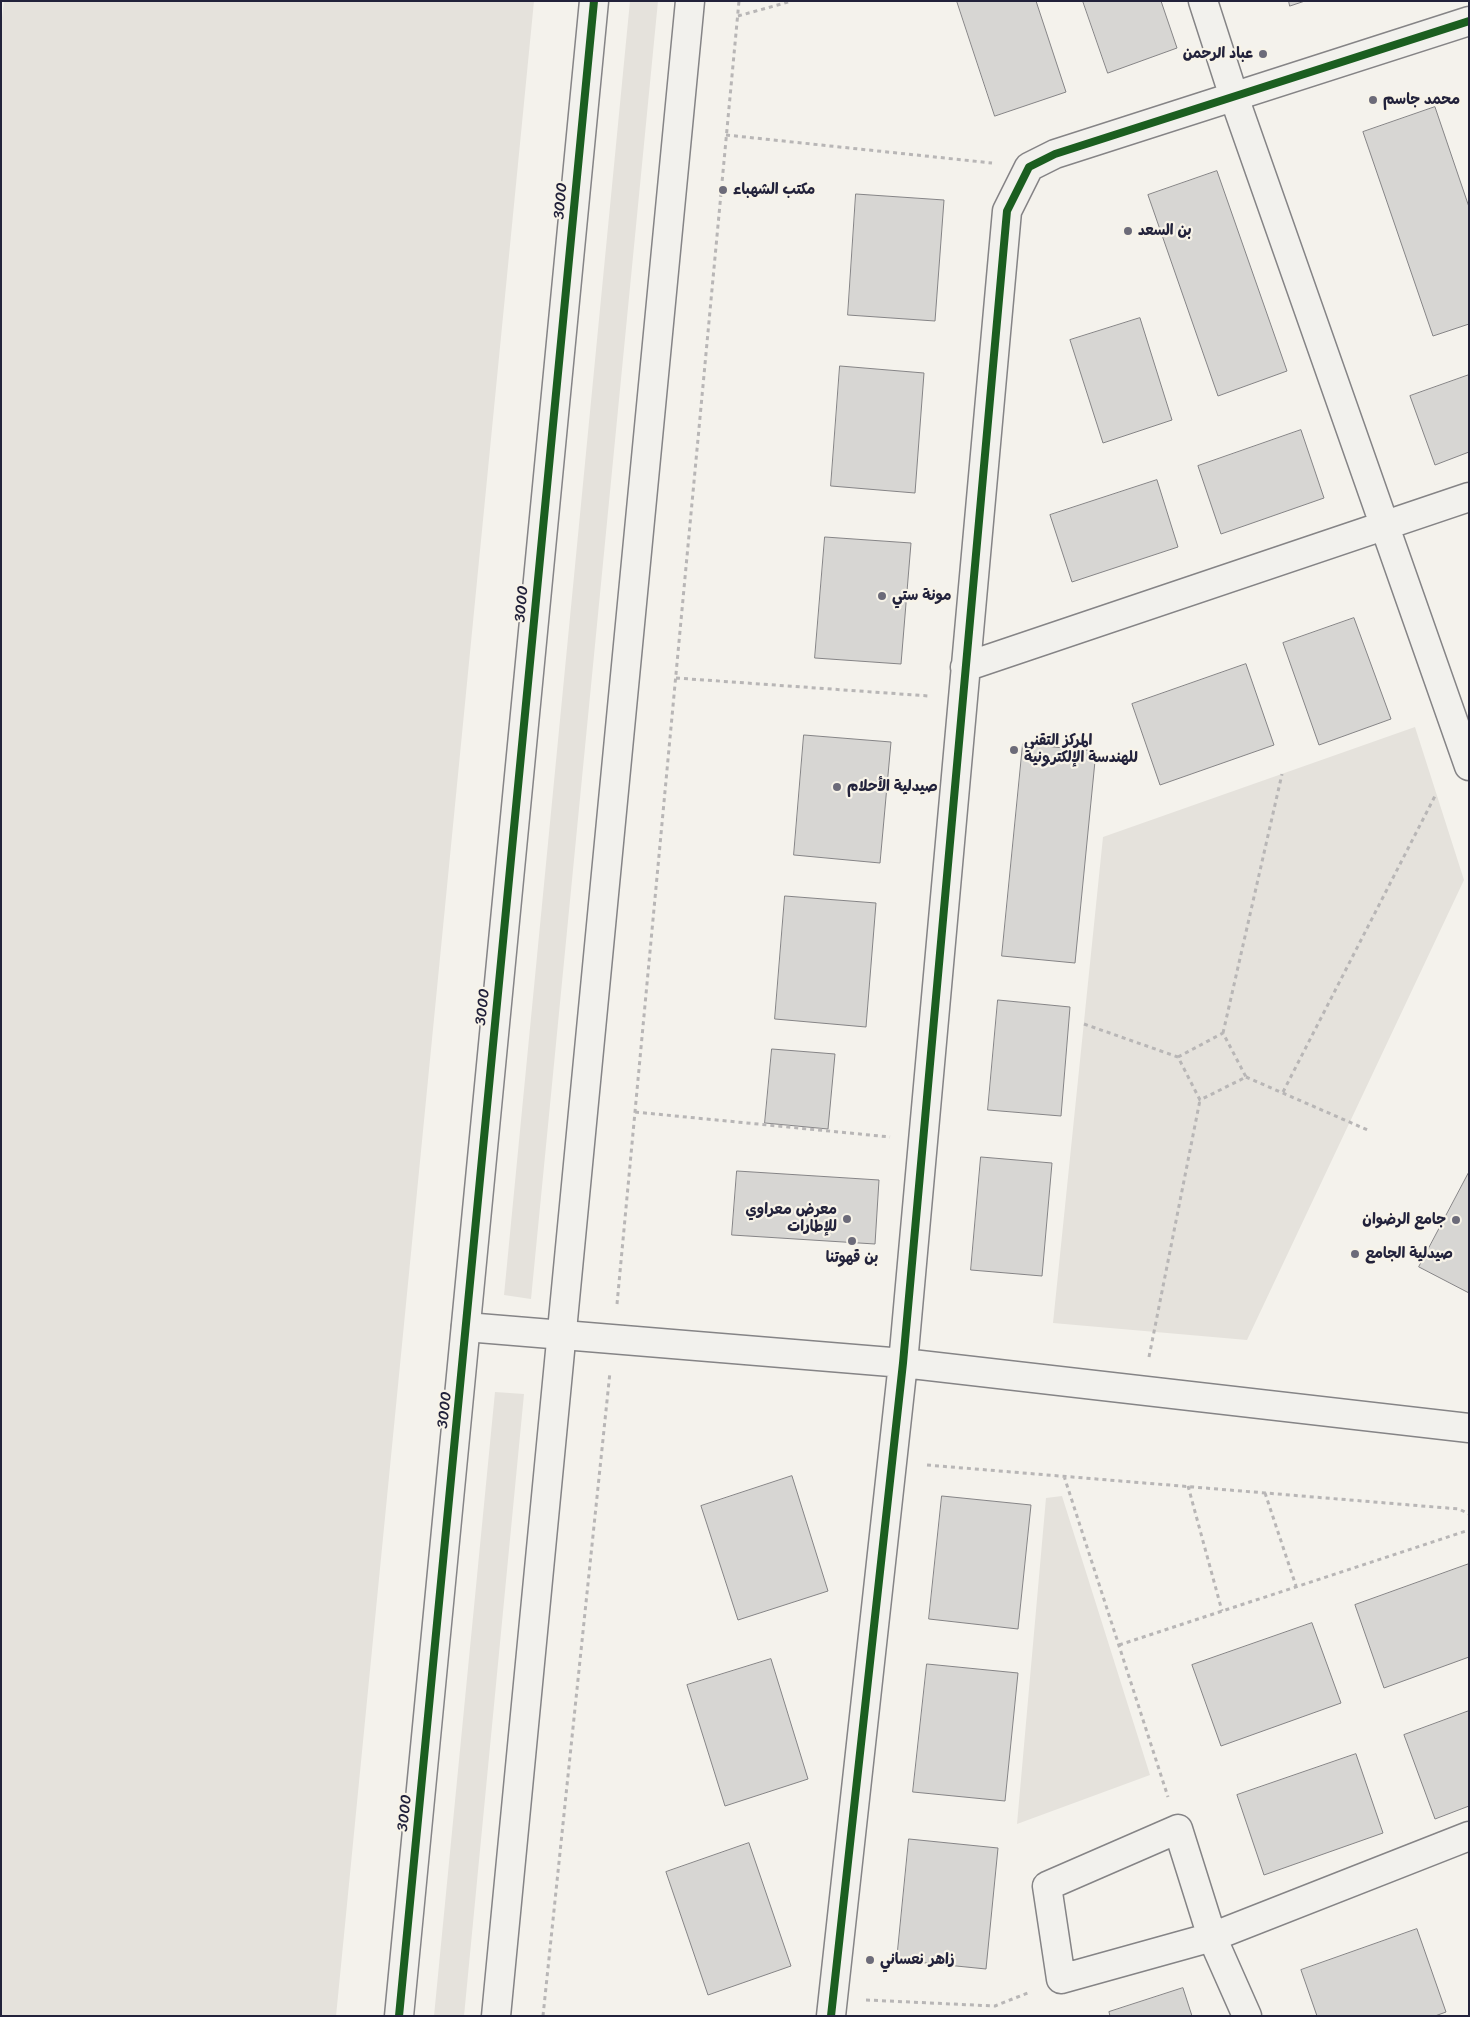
<!DOCTYPE html>
<html>
<head>
<meta charset="utf-8">
<style>
	body { margin:0 }
	#map { position:relative; width:1470px; height:2017px; overflow:hidden; background:#f4f2ec; font-family:Sriracha,sans-serif }
	canvas { display:block }
	.frame { position:absolute; inset:0; border:2px solid #22223b; pointer-events:none }
</style>
</head>
<body>
<div id="map">
<canvas width="1470" height="2017"></canvas>
<div class="frame"></div>
</div>
<script>
const ctx = document.querySelector('canvas').getContext('2d');
ctx.lineJoin = 'round';
function paint(path, color) {
  ctx.fillStyle = color;
  ctx.fill(path, 'evenodd');
}
function stroke(path, color, width, dash) {
  ctx.strokeStyle = color;
  ctx.lineWidth = width;
  ctx.lineCap = dash ? 'butt' : 'round';
  ctx.setLineDash(dash || []);
  ctx.stroke(path);
}
function label(font, color, halo, rows, align = 'center') {
  ctx.font = font + ' Sriracha,"Playpen Sans Arabic",sans-serif';
  ctx.lineWidth = 4.5;
  ctx.setLineDash([]);
  ctx.textBaseline = 'middle';
  ctx.strokeStyle = halo;
  ctx.fillStyle = color;
  for (const [text, x, y, turn = 0] of rows) {
    ctx.save();
    ctx.translate(x, y);
    ctx.rotate((+turn || 0) * Math.PI / 180);
    ctx.textAlign = isNaN(turn) ? turn : align;
    if (halo) ctx.strokeText(text, 0, 0);
    ctx.fillText(text, 0, 0);
    ctx.restore();
  }
}
const built = new Path2D(`
	M4,1H534L336,2016H1V26Z
	M630,1H658L531,1299L504,1295Z
	M1415,727L1464,880L1247,1340L1053,1323L1103,837Z
	M495,1392L524,1394L464,2016H434Z
	M1062,1496L1150,1775L1017,1824L1046,1498Z`);
const building = new Path2D(`
	M957,1H1036L1066,92L995,116Z
	M1083,1H1161L1177,48L1108,73Z
	M1289,1H1305L1290,6Z
	M1435,107L1469,207V324L1433,336L1363,132Z
	M1217,171L1287,371L1218,396L1148,195Z
	M856,194L944,200L935,321L848,315Z
	M1140,318L1172,420L1103,443L1070,340Z
	M840,366L924,373L915,493L831,486Z
	M1469,375V452L1435,465L1410,396Z
	M1301,430L1324,498L1221,534L1198,466Z
	M1157,480L1178,547L1072,582L1050,515Z
	M825,537L911,543L901,664L815,658Z
	M1354,618L1391,719L1319,745L1283,643Z
	M1246,664L1274,745L1160,785L1132,704Z
	M804,735L891,742L880,863L794,855Z
	M1023,744L1096,751L1075,963L1002,956Z
	M785,896L876,903L866,1027L775,1019Z
	M998,1000L1070,1007L1061,1116L988,1110Z
	M772,1049L835,1054L828,1129L765,1123Z
	M981,1157L1052,1163L1042,1276L971,1270Z
	M737,1171L879,1180L875,1244L732,1235Z
	M1469,1172V1293L1419,1267Z
	M792,1476L828,1591L738,1620L701,1506Z
	M942,1496L1031,1505L1018,1629L929,1619Z
	M1469,1564V1657L1384,1688L1355,1605Z
	M1312,1623L1341,1703L1221,1746L1192,1665Z
	M771,1659L808,1779L725,1806L687,1685Z
	M927,1664L1018,1673L1005,1801L913,1792Z
	M1469,1711V1806L1435,1819L1404,1735Z
	M1356,1754L1383,1833L1264,1875L1237,1795Z
	M909,1839L998,1848L986,1969L897,1960Z
	M749,1843L791,1966L708,1995L666,1872Z
	M1417,1929L1446,2012L1435,2016H1317L1301,1970Z
	M1183,1988L1192,2016H1110L1109,2012Z`);
const path = new Path2D(`
	M738,16L792,1
	M726,135L992,163
	M676,678L929,696
	M1084,1024L1178,1057L1200,1100L1246,1077L1223,1033L1178,1057
	M1223,1033L1282,774
	M1246,1077L1370,1131
	M1283,1092L1436,794
	M635,1112L890,1137
	M617,1304L739,1
	M1149,1357L1200,1100
	M927,1465L1459,1509L1469,1514
	M1064,1476L1168,1797
	M1188,1486L1222,1611
	M1265,1493L1296,1586
	M1119,1645L1469,1530
	M866,2000L995,2006L1030,1992
	M543,2016L610,1372`);
const street = new Path2D(`
	M1203,1L1234,97L1469,766
	M965,667L1469,497
	M466,1327L903,1363L1469,1428
	M831,2016L903,1363L1007,211L1029,167L1055,154L1469,21
	M1247,2016L1212,1937L1178,1829L1047,1886L1061,1979L1212,1937L1469,1836`);
const secondary = new Path2D(`
	M399,2016L594,1
	M496,2016L690,1`);
const cycleway = new Path2D(`
	M399,2016L594,1
	M831,2016L903,1363L1007,211L1029,167L1055,154L1469,21`);
const markers = [
	[1263,54,5,"#6c6b79"],
	[1373,100,5,"#6c6b79"],
	[723,190,5,"#6c6b79"],
	[1128,231,5,"#6c6b79"],
	[882,596,5,"#6c6b79"],
	[1014,750,5,"#6c6b79"],
	[837,787,5,"#6c6b79"],
	[847,1219,5,"#6c6b79"],
	[1456,1220,5,"#6c6b79"],
	[852,1241,5,"#6c6b79"],
	[1355,1254,5,"#6c6b79"],
	[870,1960,5,"#6c6b79"]
];
const poiNames = [
	["عباد الرحمن",1253,54,"right"],
	["محمد جاسم",1383,100],
	["مكتب الشهباء",733,190],
	["بن السعد",1138,231],
	["مونة ستي",892,596],
	["المركز التقني",1024,741],
	["للهندسة الإلكترونية",1024,758],
	["صيدلية الأحلام",847,787],
	["معرض معراوي",837,1210,"right"],
	["للإطارات",837,1227,"right"],
	["جامع الرضوان",1446,1220,"right"],
	["صيدلية الجامع",1365,1254],
	["بن قهوتنا",852,1258,"center"],
	["زاهر نعساني",880,1960]
];
const streetNames = [
	["3000",561,201,-85],
	["3000",522,604,-85],
	["3000",483,1007,-84],
	["3000",445,1410,-84],
	["3000",405,1813,-84]
];
paint(built, '#e5e2dc');
paint(building, '#d7d6d3');
stroke(building, '#858486', 1);
stroke(street, '#858486', 31);
stroke(secondary, '#858486', 31);
stroke(path, '#b8b6b6', 3, [4, 4]);
stroke(street, '#f2f1ed', 28);
stroke(secondary, '#f2f1ed', 28);
stroke(cycleway, '#1b5e20', 8);
for (const [x, y, r, color] of markers) {
  const dot = new Path2D();
  dot.arc(x, y, r, 0, 2 * Math.PI);
  ctx.fillStyle = color;
  ctx.fill(dot);
  stroke(dot, '#f7f3e8', 2);
}
label('bold 15px', '#22223b', '#f7f3e8', poiNames, 'left');
label('15px', '#22223b', '#f7f3e8', streetNames);
</script>
</body>
</html>
